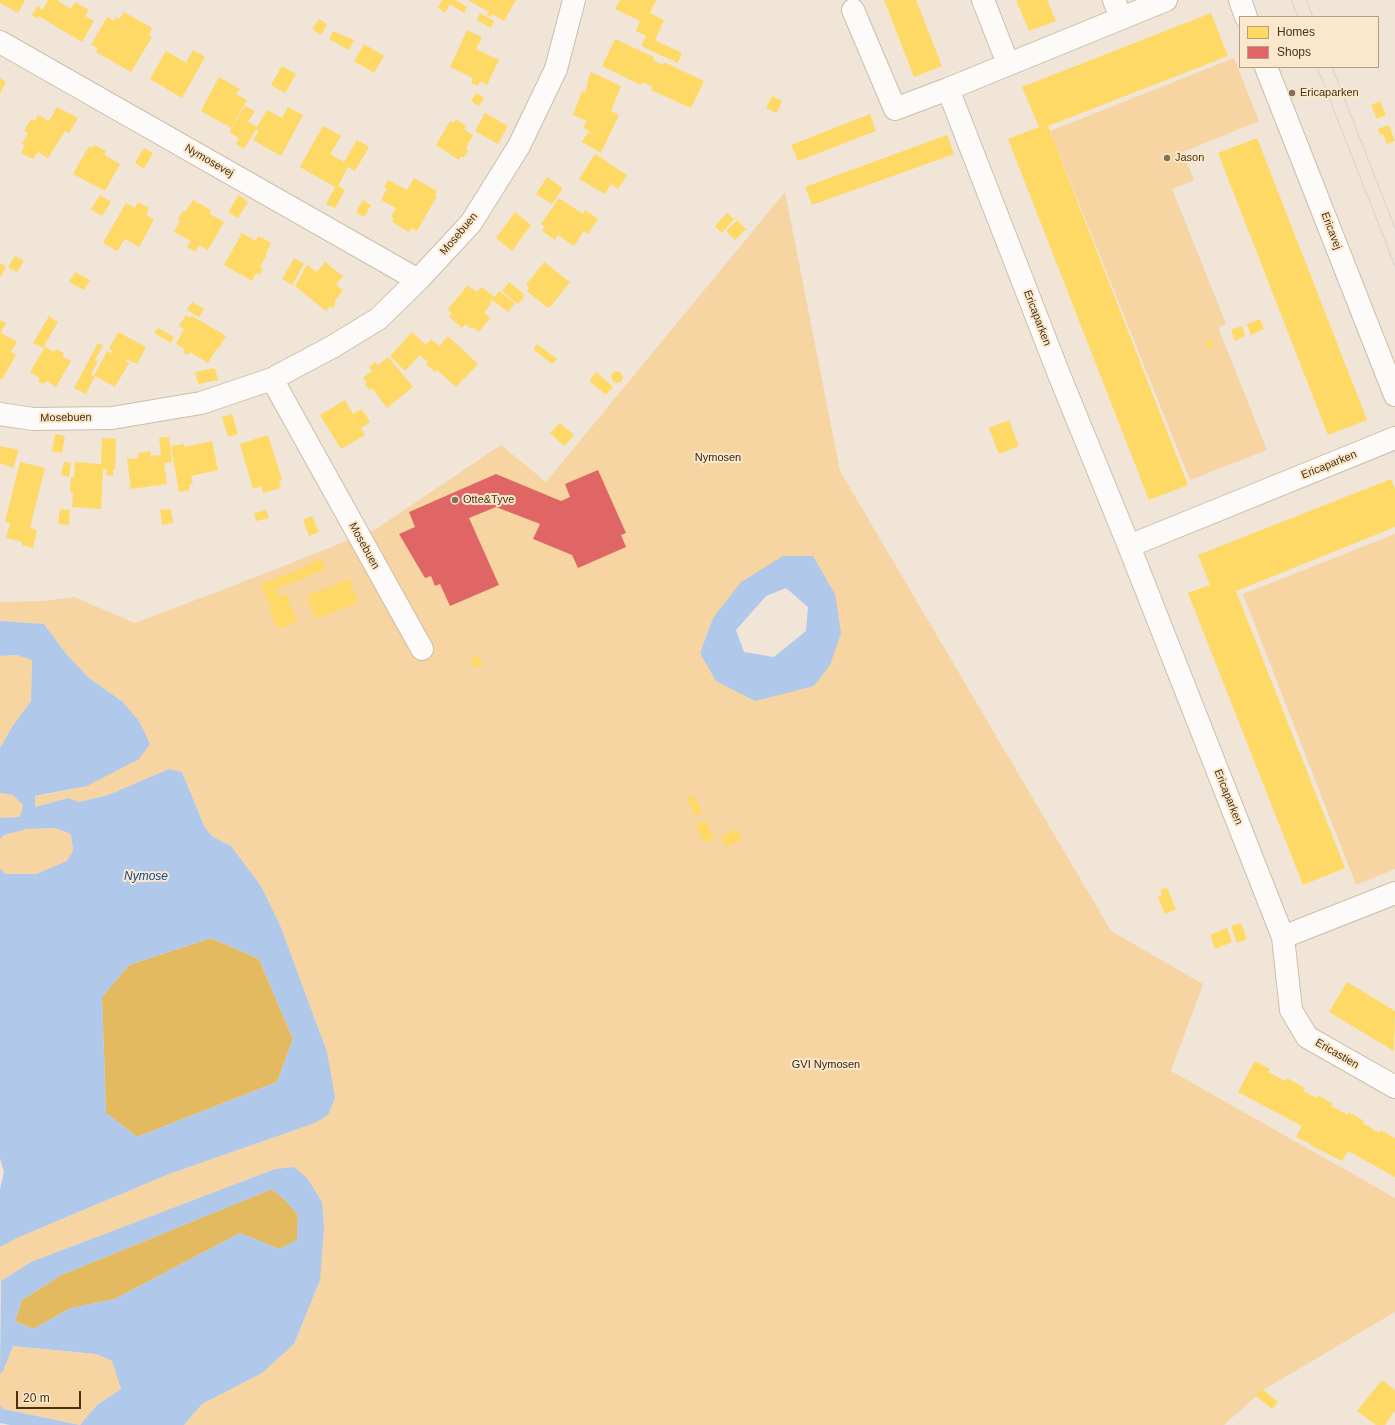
<!DOCTYPE html>
<html>
<head>
<meta charset="utf-8">
<style>
	body { margin:0 }
	#map { position:relative; width:1395px; height:1425px; overflow:hidden; background:#f0e5d6; font-family:Arial,sans-serif }
	canvas { display:block }
	.legend { position:absolute; left:1239px; top:16px; width:140px; height:52px; box-sizing:border-box; background:#fbe7cb; border:1px solid #b39f82; margin:0; padding:5px 7px; list-style:none; font-size:12px; color:#473314 }
	.legend li { display:flex; align-items:center; gap:8px; height:20px }
	.legend b { width:20px; border:1px solid #b39f82 }
	.scale { position:absolute; left:16px; top:1391px; width:65px; height:18px; box-sizing:border-box; border:2px solid #473314; border-top:0; padding-left:5px; font-size:12px; line-height:14px; white-space:nowrap; color:#473314; -webkit-text-stroke:3px #fbe7cb; paint-order:stroke }
</style>
</head>
<body>
<div id="map">
<canvas width="1395" height="1425"></canvas>
<ul class="legend">
<li><b style="height:11px;background:#ffd966"></b>Homes</li>
<li><b style="height:11px;background:#e06666"></b>Shops</li>
</ul>
<div class="scale">20 m</div>
</div>
<script>
const ctx = document.querySelector('canvas').getContext('2d');
ctx.lineJoin = 'round';
function paint(path, color) {
  ctx.fillStyle = color;
  ctx.fill(path, 'evenodd');
}
function stroke(path, color, width, dash) {
  ctx.strokeStyle = color;
  ctx.lineWidth = width;
  ctx.lineCap = dash ? 'butt' : 'round';
  ctx.setLineDash(dash || []);
  ctx.stroke(path);
}
function label(font, color, halo, rows, align = 'center') {
  ctx.font = font + ' Arial,sans-serif';
  ctx.lineWidth = 4;
  ctx.setLineDash([]);
  ctx.textBaseline = 'middle';
  ctx.strokeStyle = halo;
  ctx.fillStyle = color;
  for (const [text, x, y, turn = 0] of rows) {
    ctx.save();
    ctx.translate(x, y);
    ctx.rotate((+turn || 0) * Math.PI / 180);
    ctx.textAlign = isNaN(turn) ? turn : align;
    if (halo) ctx.strokeText(text, 0, 0);
    ctx.fillText(text, 0, 0);
    ctx.restore();
  }
}
const green = new Path2D(`
	M1234,58L1259,121L1183,152L1194,180L1172,189L1226,324L1218,327L1267,450L1190,480L1050,131Z
	M785,192L840,471L1111,931L1203,984L1171,1071L1395,1198V1312L1263,1390L1224,1425H184L202,1404L262,1373L294,1344L320,1280L294,1167L275,1169L31,1262L1,1281L0,1285V1247L19,1237L169,1174L315,1123L327,1052L280,925L261,886L231,846L213,837L205,828L182,772L169,769L108,795L79,802L68,798L35,807L34,797L87,786L139,721L123,702L89,678L67,655L44,624L0,621V602L43,601L74,597L135,623L269,572L376,529L501,445L546,482ZM813,557L814,686L787,692L700,652L713,618Z
	M1395,534V869L1356,885L1243,594Z
	M17,655L32,659L31,701L12,727L0,748V656Z
	M0,793L13,795L23,804L20,817L0,818Z
	M55,828L71,834L73,851L67,861L36,874H5L0,868V839L4,835L27,829Z
	M13,1346L96,1354L112,1361L121,1389L97,1405L80,1425L3,1409L0,1405V1374L3,1371Z`);
const forest = new Path2D(`
	M211,938L259,959L293,1039L277,1082L137,1137L106,1113L102,997L129,965Z
	M272,1189L285,1200L298,1215L297,1240L279,1249L240,1233L115,1299L71,1308L33,1329L15,1321L22,1300L61,1275Z`);
const water = new Path2D(`
	M783,556H813L835,594L841,633L830,665L814,686L755,701L716,681L700,653L713,618L741,582ZM786,588L808,607L806,631L774,657L744,652L736,630L766,596Z
	M0,621L44,624L67,655L89,678L123,702L139,721L150,744L139,759L87,786L35,796V807L68,798L79,802L108,795L169,769L182,772L205,828L213,837L231,846L261,886L280,925L327,1052L335,1098L328,1115L315,1123L169,1174L19,1237L0,1247V1189L4,1172L0,1159V868L5,874H36L67,861L73,851L71,834L55,828L27,829L4,835L0,839V818L20,817L23,805L13,795L0,793V748L12,727L31,701L32,660L17,655L0,656ZM211,938L259,959L293,1039L277,1082L137,1137L106,1113L102,997L129,965Z
	M294,1167L307,1178L322,1202L324,1228L320,1280L294,1344L262,1373L202,1404L184,1425H10L0,1423V1405L3,1409L80,1425L97,1405L121,1389L112,1361L96,1354L13,1346L3,1371L0,1374L1,1281L31,1262L275,1169ZM272,1189L285,1200L298,1215L297,1240L279,1249L240,1233L115,1299L71,1308L33,1329L15,1321L22,1300L61,1275Z`);
const homes = new Path2D(`
	M0,0H25L18,13L0,3Z
	M48,0H58V1L71,9L75,2L89,10L85,16L94,21L82,42L45,20H46L39,16L38,19L32,15L37,6L43,10Z
	M442,0H456L467,7L464,13L450,4L445,13L438,8Z
	M468,0H516L504,21L492,14L491,17L487,15L489,12Z
	M620,0H656L650,13L664,20L655,40L682,53L678,63L641,46L646,36L636,31L640,21L615,9Z
	M884,0H916L942,66L914,77Z
	M1016,0H1047L1056,21L1029,31Z
	M124,12L152,28L149,35L152,37L131,72L96,52L98,48L91,45L107,17L114,21L116,17L119,19Z
	M480,13L494,21L491,28L477,20Z
	M1211,13L1228,56L1048,126L1188,485L1149,500L1008,139L1039,127L1022,87Z
	M319,19L327,24L321,35L312,29Z
	M467,30L482,37L476,49L499,60L487,85L480,81L478,86L471,83L473,78L450,67Z
	M333,31L354,40L349,50L329,39Z
	M615,39L654,57L653,60L663,65L664,62L704,81L691,108L651,90L653,87L642,82L641,85L602,66Z
	M364,44L384,56L374,73L354,61Z
	M193,50L205,57L182,98L150,79L166,51L186,63Z
	M282,66L296,74L285,93L271,85Z
	M591,72L621,86L611,111L619,115L601,153L582,142L588,132L590,134L591,132L583,128L587,121L573,115L582,91L585,92L588,82H587Z
	M219,77L240,89L236,94L247,100L231,128L201,111Z
	M0,78L6,82L0,93Z
	M476,93L484,98L479,106L471,101Z
	M772,96L782,101L777,113L766,108Z
	M1380,101L1386,115L1377,119L1371,105Z
	M245,106L255,111L248,122L257,127L267,110L282,118L288,107L303,115L281,156L253,140L259,131L256,129L244,149L236,144L239,138L229,132Z
	M57,107L78,118L69,133L65,131L48,158L38,152L33,159L21,153L25,145L22,144L28,133L24,131L31,119L35,121L38,115L49,121Z
	M485,113L508,126L498,144L475,131Z
	M870,114L876,131L798,161L791,145Z
	M456,119L466,126L464,129L473,135L466,148L468,151L464,157H460L459,160L436,145L450,121L454,123Z
	M1389,125L1395,141L1387,144L1383,134L1380,135L1378,129Z
	M323,126L341,136L330,154L344,162L357,140L369,147L355,171L348,167L338,186L345,190L335,208L326,204L335,187L300,167Z
	M947,135L954,154L812,205L805,187Z
	M1257,138L1367,420L1328,435L1218,153Z
	M94,145L106,151L104,155L120,164L105,191L73,174L89,146L93,148Z
	M144,148L153,153L144,169L135,163Z
	M595,154L627,175L618,189L611,184L605,194L579,179Z
	M547,177L563,188L552,204L536,194Z
	M414,178L437,191L435,195L437,196L417,231L412,228L409,232L392,222L394,219L391,217L396,208L381,200L387,188L384,187L388,180L407,190Z
	M100,195L111,202L102,216L91,209Z
	M239,195L248,202L238,218L228,212Z
	M559,198L583,214L585,210L598,219L588,234L584,231L574,246L558,235L555,240L542,231L545,226L541,224Z
	M193,200L211,210L210,214L224,222L208,250L199,245L196,252L187,247L191,241L174,232L180,221L178,219L183,211L185,212Z
	M363,200L371,205L364,217L356,212Z
	M138,202L149,208L146,215L154,220L139,247L125,239L117,251L103,243L126,203L135,208Z
	M515,212L531,225L512,251L496,238Z
	M727,213L734,219L722,233L715,226Z
	M737,220L746,229L735,240L726,231Z
	M242,233L256,241L258,236L271,243L266,253L267,254L260,267L263,268L260,275L256,273L252,281L224,265Z
	M15,256L24,261L17,272L8,267Z
	M294,258L304,264L292,285L282,279Z
	M325,262L343,276L336,285L343,290L334,302L336,304L333,308L330,306L326,311L295,286L307,265L317,272Z
	M544,262L570,282L551,306L550,305L548,308L527,291L529,288L526,285Z
	M0,263L6,267L0,278Z
	M75,272L90,280L84,290L69,282Z
	M509,282L525,295L518,304L502,291Z
	M468,285L477,292L481,287L495,297L499,291L515,303L508,312L492,300L490,303L491,304L484,313L490,318L479,332L473,327L471,329L465,324L462,328L449,317L452,313L447,310Z
	M192,302L204,309L199,317L187,310Z
	M186,315L190,318L192,316L226,336L218,349L217,348L208,363L190,352L188,355L183,352L185,349L176,344L184,329L179,326Z
	M49,316L58,322L43,348L33,343Z
	M1260,319L1264,329L1251,335L1247,324Z
	M0,320L6,323L1,333L17,342L11,352L16,355L2,380L0,379Z
	M1242,326L1245,336L1235,341L1231,330Z
	M158,328L174,337L171,343L154,333Z
	M118,332L146,347L137,364L126,359L125,361L129,363L115,387L95,376L86,394L74,388L98,343L103,345L95,360L98,361L91,374L94,376L107,351L111,353L113,351L109,349Z
	M412,332L426,345L431,339L439,346L448,336L478,364L456,387L437,370L435,372L426,364L428,362L420,355L405,371L390,356Z
	M1209,339L1215,344L1211,348L1205,343Z
	M537,344L557,359L552,364L533,349Z
	M45,347L54,352L56,349L64,353L62,356L71,361L56,387L46,381L44,384L38,381L40,378L30,372Z
	M388,357L413,387L387,408L372,388L369,390L365,384L367,383L363,378L372,371L369,367L375,362L378,365Z
	M215,368L218,380L198,384L195,372Z
	M615,371L620,372L623,377L621,382L616,383L612,380L611,375Z
	M596,372L613,387L606,395L589,381Z
	M345,400L353,414L362,409L370,422L361,428L365,435L341,449L320,415Z
	M232,414L238,434L228,437L222,417Z
	M1009,420L1019,446L999,454L989,428Z
	M560,423L574,435L564,446L550,433Z
	M55,434L65,436L62,453L52,451Z
	M268,435L282,480L279,481L281,488L263,493L261,486L253,489L240,444Z
	M169,437L172,462L164,463L167,484L131,489L127,459L138,458V453L150,451L151,456L161,455L159,438Z
	M102,438L116,439L115,470L113,469V476L106,475L107,469H103L101,509L72,507L73,492H70L71,477H74L75,462L101,464Z
	M212,441L218,470L191,476L193,483L189,484L190,490L179,492L171,446L184,444V447Z
	M0,446L19,450L13,468L0,463Z
	M20,462L45,468L30,528L37,530L33,548L22,545V542L6,538L10,523L5,522Z
	M64,462L71,463L69,477L61,475Z
	M1391,479L1395,489V527L1236,591L1345,868L1303,885L1188,593L1210,585L1198,555Z
	M60,509L70,510L69,525L58,524Z
	M171,509L173,523L162,525L160,510Z
	M266,510L269,518L256,521L254,513Z
	M312,516L319,532L309,536L303,520Z
	M321,559L325,569L276,589L279,597L286,594L297,621L278,629L269,608L271,607L269,601H267L261,584L306,567V565Z
	M349,579L358,603L315,619L307,596Z
	M479,656L483,665L473,668L470,659Z
	M694,795L702,812L695,816L687,798Z
	M706,821L714,839L704,843L696,825Z
	M737,829L742,840L726,847L721,836Z
	M1167,888L1176,909L1165,914L1158,897L1162,895L1160,890Z
	M1241,923L1247,939L1237,943L1231,926Z
	M1227,928L1232,942L1215,949L1210,935Z
	M1347,982L1395,1011L1394,1051L1329,1012Z
	M1255,1061L1270,1069L1268,1072L1285,1081L1287,1078L1305,1088L1303,1091L1316,1098L1318,1095L1333,1104L1331,1106L1348,1115L1349,1112L1364,1121L1363,1123L1379,1133L1380,1130L1395,1138V1177L1348,1151L1342,1161L1310,1145L1311,1144L1296,1137L1302,1126L1238,1092Z
	M1382,1380L1395,1390V1411L1385,1425H1376L1357,1411Z
	M1262,1389L1278,1402L1272,1409L1256,1396Z`);
const shops = new Path2D(`
	M598,470L626,533L621,535L626,547L578,568L572,555L533,539L540,524L496,507L469,518L499,585L450,606L440,584L435,586L431,576L425,578L399,534L415,527L409,512L496,474L561,501L570,497L565,484Z`);
const minor = new Path2D(`
	M983,0L1008,64
	M1114,0L1121,18
	M1166,0L948,89L1060,377L1129,546L1283,937L1291,1010L1307,1037L1395,1087
	M1240,0L1246,17
	M853,10L895,109L948,89
	M0,42L418,280
	M1266,67L1395,395
	M272,379L422,649
	M0,414L33,419L112,418L201,403L272,379L332,347L378,319L418,280L471,223L519,146L556,69L574,0
	M1129,546L1395,438
	M1283,937L1395,893`);
const tram = new Path2D(`
	M1291,0L1298,17
	M1306,0L1313,17
	M1317,67L1395,266
	M1332,67L1395,228`);
const markers = [
	[1292,93,4,"#827158"],
	[1167,158,4,"#827158"],
	[455,500,4,"#827158"]
];
const poiNames = [
	["Ericaparken",1300,93],
	["Jason",1175,158],
	["Otte&Tyve",463,500]
];
const streetNames = [
	["Nymosevej",209,161,30],
	["Ericavej",1331,231,69],
	["Mosebuen",459,234,-50],
	["Ericaparken",1037,318,69],
	["Mosebuen",66,418,-1],
	["Ericaparken",1329,465,-22],
	["Mosebuen",364,546,61],
	["Ericaparken",1228,797,68],
	["Ericastien",1337,1054,30]
];
const parkNames = [
	["Nymosen",718,458],
	["GVI Nymosen",826,1065]
];
const waterNames = [
	["Nymose",146,877]
];
paint(green, '#f6d5a2');
paint(forest, '#e3ba60');
paint(water, '#b0c8ea');
paint(homes, '#ffd966');
paint(shops, '#e06666');
stroke(minor, '#ccbea9', 24);
stroke(minor, '#fdfbf9', 22);
stroke(tram, '#d6d3ce', 1);
for (const [x, y, r, color] of markers) {
  const dot = new Path2D();
  dot.arc(x, y, r, 0, 2 * Math.PI);
  ctx.fillStyle = color;
  ctx.fill(dot);
  stroke(dot, '#fbe7cb', 1.5);
}
label('11px', '#473314', '#fbe7cb', poiNames, 'left');
label('11px', '#473314', '#fbe7cb', streetNames);
label('11px', '#352815', '#fbe7cb', parkNames);
label('italic 12px', '#0a4a9a', '#fbe7cb', waterNames);
</script>
</body>
</html>
